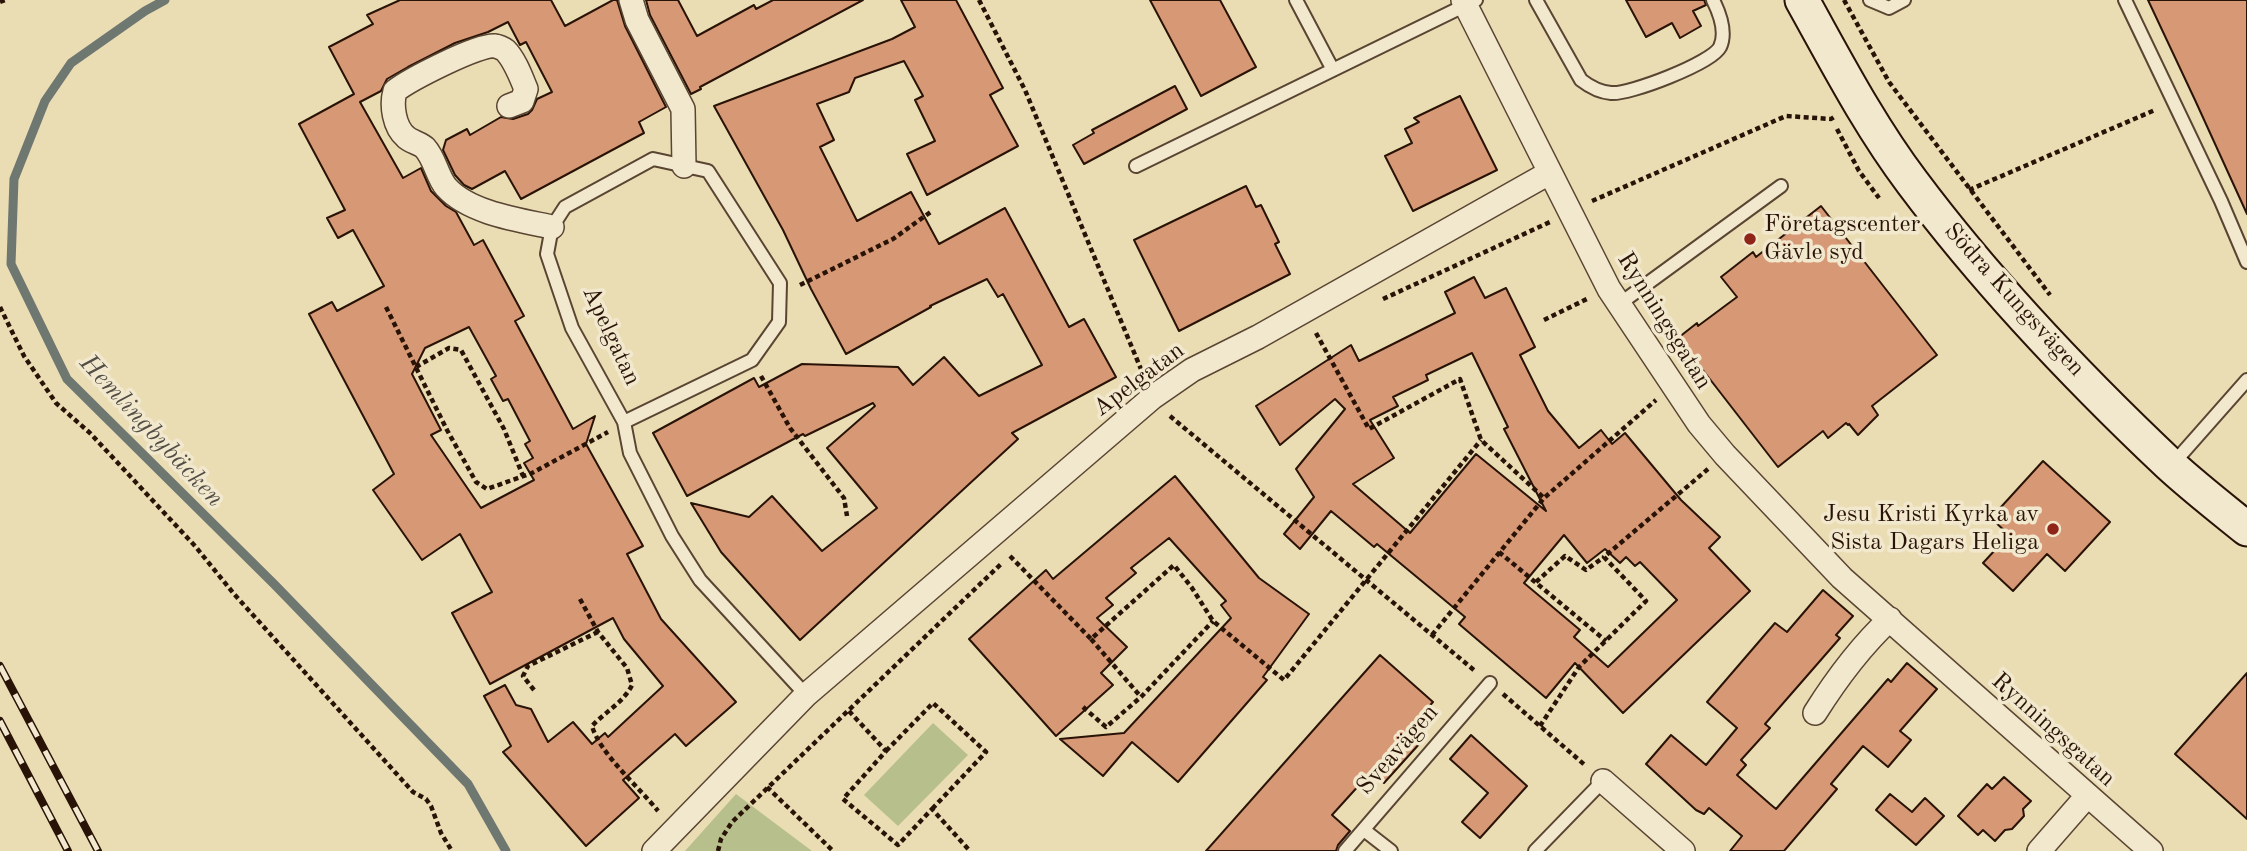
<!DOCTYPE html>
<html>
<head>
<meta charset="utf-8">
<style>
	body { margin:0 }
	canvas { display:block; background:#eadcb3 }
</style>
</head>
<body>
<canvas width="2247" height="851"></canvas>
<script>
const ctx = document.querySelector('canvas').getContext('2d');
ctx.lineJoin = 'round';
function paint(path, color) {
  ctx.fillStyle = color;
  ctx.fill(path, 'evenodd');
}
function stroke(path, color, width, dash) {
  ctx.strokeStyle = color;
  ctx.lineWidth = width;
  ctx.lineCap = dash ? 'butt' : 'round';
  ctx.setLineDash(dash || []);
  ctx.stroke(path);
}
function label(font, color, halo, rows, align = 'center') {
  ctx.font = font + ' "Old Standard TT",serif';
  ctx.lineWidth = 7;
  ctx.setLineDash([]);
  ctx.textBaseline = 'middle';
  ctx.strokeStyle = halo;
  ctx.fillStyle = color;
  for (const [text, x, y, turn = 0] of rows) {
    ctx.save();
    ctx.translate(x, y);
    ctx.rotate((+turn || 0) * Math.PI / 180);
    ctx.textAlign = isNaN(turn) ? turn : align;
    if (halo) ctx.strokeText(text, 0, 0);
    ctx.fillText(text, 0, 0);
    ctx.restore();
  }
}
const green = new Path2D(`
	M933,723L968,755L898,826L864,795Z
	M736,794L812,851H685Z`);
const stream = new Path2D(`
	M165,0L145,11L71,63L45,101L14,179L11,264L67,379L274,584L468,784L506,851`);
const building = new Path2D(`
	M400,0H551L565,26L613,0H617L625,26L666,107L639,122L644,133L521,199L505,171L472,189L464,185L455,175L443,150L446,140L467,129L470,135L501,117L513,119L528,114L532,110L537,99L552,92L526,42L520,45L508,22L488,32L455,43L408,67L387,79L381,91L360,102L403,178L421,168L431,191L446,206L456,212L474,245L483,240L524,316L515,321L573,429L595,416L586,444L643,546L627,554L661,619L736,702L686,746L675,734L623,780L639,798L586,846L503,752L511,746L484,696L505,685L516,705L531,709L548,742L573,722L592,744L605,733L608,737L663,686L624,639L613,618L490,684L452,613L492,592L460,534L422,560L373,490L394,474L309,314L332,302L337,311L384,286L353,230L338,238L327,218L345,210L299,124L354,94L329,47L373,24L367,15ZM469,327L496,376L491,379L503,401L508,399L530,441L525,444L533,458L524,463L534,480L481,508L431,435L441,430L412,374L425,348Z
	M646,0H678L697,36L754,5L756,9L773,0H863L700,87L701,89L691,94L650,15Z
	M901,0H956L1003,88L990,95L1018,146L927,195L907,154L935,141L915,100L923,96L904,61L855,78L849,92L817,104L834,140L820,147L857,221L911,192L939,244L1005,208L1069,327L1084,319L1116,377L1012,433L1018,439L800,640L721,552L691,503L749,517L772,496L822,551L877,508L827,448L875,406L873,403L805,436L803,434L687,496L653,433L754,378L759,387L802,364L898,367L913,385L944,357L979,396L1042,365L1003,294L998,297L987,279L930,306L931,307L846,354L811,289L783,230L714,106L892,39L915,27Z
	M1150,0H1220L1256,67L1201,96Z
	M1626,0H1704L1706,5L1693,11L1701,26L1680,38L1672,23L1646,37Z
	M2148,0H2247V214L2195,100Z
	M1175,86L1187,109L1084,164L1073,145L1094,133L1092,130Z
	M1460,96L1497,170L1413,211L1385,156L1412,143L1405,129L1419,122L1414,118Z
	M1246,186L1256,207L1261,205L1279,242L1275,244L1290,274L1179,331L1134,240Z
	M1821,206L1937,355L1872,406L1878,415L1858,435L1849,424L1848,425L1846,423L1828,438L1823,431L1778,467L1678,338L1697,323L1698,326L1737,297L1721,277L1753,252L1756,257Z
	M1474,277L1485,298L1506,288L1535,347L1520,355L1548,411L1579,448L1601,430L1612,444L1625,433L1681,500L1720,537L1709,548L1750,591L1623,713L1575,663L1546,698L1459,624L1465,617L1377,544L1374,547L1331,511L1300,549L1284,534L1314,497L1296,469L1345,409L1335,399L1280,445L1256,406L1351,345L1359,361L1455,313L1445,292ZM1472,353L1508,427L1504,429L1546,511L1476,454L1410,533L1353,484L1394,458L1370,420L1398,406L1393,397L1428,380L1426,375ZM1564,535L1587,563L1605,549L1620,563L1626,557L1635,566L1640,562L1677,600L1608,667L1574,637L1580,630L1524,583Z
	M2043,461L2110,522L2065,571L2047,554L2013,591L1983,563L2009,535L1991,518Z
	M1175,476L1259,578L1309,614L1263,677L1267,680L1178,782L1132,742L1103,776L1060,739L1124,733L1231,618L1221,605L1226,601L1169,538L1131,568L1136,573L1106,598L1113,605L1097,618L1127,647L1101,673L1113,685L1056,736L969,639L1046,570L1053,579Z
	M1823,590L1853,616L1836,635L1840,638L1765,724L1770,728L1741,760L1746,765L1737,775L1770,804L1776,809L1888,679L1891,682L1907,663L1937,689L1900,731L1911,740L1888,767L1863,746L1831,784L1837,789L1784,851H1730L1742,836L1709,808L1704,814L1696,810L1646,764L1671,735L1706,765L1737,728L1707,702L1775,623L1787,632Z
	M1380,655L1433,702L1408,730L1421,742L1384,783L1371,772L1332,815L1350,831L1338,845L1336,851H1206Z
	M2247,673V819L2175,754Z
	M1471,735L1527,786L1480,838L1462,822L1488,793L1450,759Z
	M2004,777L2031,801L2023,809L2024,816L2012,829L2005,830L1995,841L1983,830L1978,835L1958,816L1987,784L1992,789Z
	M1890,794L1912,812L1925,798L1944,816L1916,845L1876,810Z`);
const path = new Path2D(`
	M979,0L1025,90L1143,374
	M1844,0L1889,82L2050,295
	M0,2L5,0
	M1837,129L1859,171L1879,198
	M1969,190L2155,110
	M1592,201L1786,116L1831,119L1834,117
	M800,285L893,239L932,211
	M1383,299L1550,222
	M0,307L24,356L56,403L90,433L195,546L234,594L413,792L426,799L431,806L441,833L452,851
	M386,307L447,430L476,482L487,489L532,473L608,432
	M1544,320L1589,298
	M1316,333L1369,429L1460,379L1481,440L1544,498
	M416,367L449,348L461,350L504,429L523,476
	M761,376L790,428L844,498L847,516
	M1170,416L1475,671
	M1499,552L1606,641
	M1010,556L1091,639L1174,565L1192,588L1213,621L1284,680L1481,440
	M1536,582L1565,556L1586,570L1604,557
	M580,599L598,632L627,668L632,685C624,702 605,712 592,726C600,754 639,787 658,811
	M1432,635L1544,498L1656,400
	M1091,639L1141,697
	M534,690L523,676L528,666L598,632
	M1503,694L1586,766
	M1083,707L1106,727L1141,697L1213,621
	M849,711L886,751L843,799L898,845L932,809L970,851
	M1540,726L1579,667L1646,601L1604,557L1708,469
	M886,751L933,703L986,752L932,809
	M767,787L833,851
	M718,851L721,839L732,822L1001,564`);
const service = new Path2D(`
	M1296,0L1333,70
	M1536,0L1581,80C1590,87 1599,92 1611,93C1629,95 1712,63 1720,47C1727,32 1720,14 1713,0
	M1870,0L1889,8L1904,0
	M2125,0L2221,201L2247,262
	M1136,166L1476,0
	M1618,305L1781,186
	M624,422L752,360L779,322L780,283L708,171L653,159L565,207L552,227L547,254L572,328L624,422L630,453L672,536L700,580L806,695
	M2171,466L2247,380
	M1364,830L1391,851
	M1345,851L1490,683
	M1535,851L1603,781`);
const minor = new Path2D(`
	M631,0L637,20L683,109L684,166
	M1463,0L1609,289L1699,424L1725,455L1842,578L2151,851
	M509,106L522,101L526,89C521,77 515,60 505,50C504,49 497,46 495,46C480,43 409,80 395,91C391,105 394,127 406,137C411,142 420,143 425,148C435,159 437,176 446,187C469,213 519,220 552,227
	M1815,713C1837,678 1860,647 1890,619
	M1603,781L1683,851
	M654,851L806,695L1153,397L1192,370L1258,337L1549,173
	M2039,851L2087,796`);
const secondary = new Path2D(`
	M1802,0C1836,61 1869,125 1912,182C1986,281 2079,379 2169,464C2194,487 2221,508 2247,529`);
const rail = new Path2D(`
	M0,666L98,851
	M0,721L68,851`);
const markers = [
	[1750,239,7,"#8f2418"],
	[2053,529,7,"#8f2418"]
];
const poiNames = [
	["Företagscenter",1764,225],
	["Gävle syd",1764,253],
	["Jesu Kristi Kyrka av",2039,515,"right"],
	["Sista Dagars Heliga",2039,543,"right"]
];
const streetNames = [
	["Södra Kungsvägen",2014,300,48],
	["Rynningsgatan",1664,321,58],
	["Apelgatan",611,336,65],
	["Apelgatan",1139,380,-37],
	["Rynningsgatan",2053,730,42],
	["Sveavägen",1398,750,-49]
];
const waterNames = [
	["Hemlingbybäcken",151,431,47]
];
paint(green, '#b7c08c');
stroke(stream, '#6f7771', 9);
paint(building, '#d69875');
stroke(building, '#291307', 2);
stroke(service, '#594532', 16);
stroke(minor, '#594532', 26);
stroke(secondary, '#291307', 37);
stroke(path, '#291307', 4.5, [5, 3.5]);
stroke(service, '#f1e8ce', 12);
stroke(minor, '#f1e8ce', 23);
stroke(secondary, '#f1e8ce', 33);
stroke(rail, '#291307', 8);
stroke(rail, '#f1e8ce', 5, [16]);
for (const [x, y, r, color] of markers) {
  const dot = new Path2D();
  dot.arc(x, y, r, 0, 2 * Math.PI);
  ctx.fillStyle = color;
  ctx.fill(dot);
  stroke(dot, '#f1e8ce', 2.5);
}
label('24px', '#291307', '#f1e8ce', poiNames, 'left');
label('24px', '#291307', '#f1e8ce', streetNames);
label('italic 26px', '#524d45', '#f1e8ce', waterNames);
</script>
</body>
</html>
